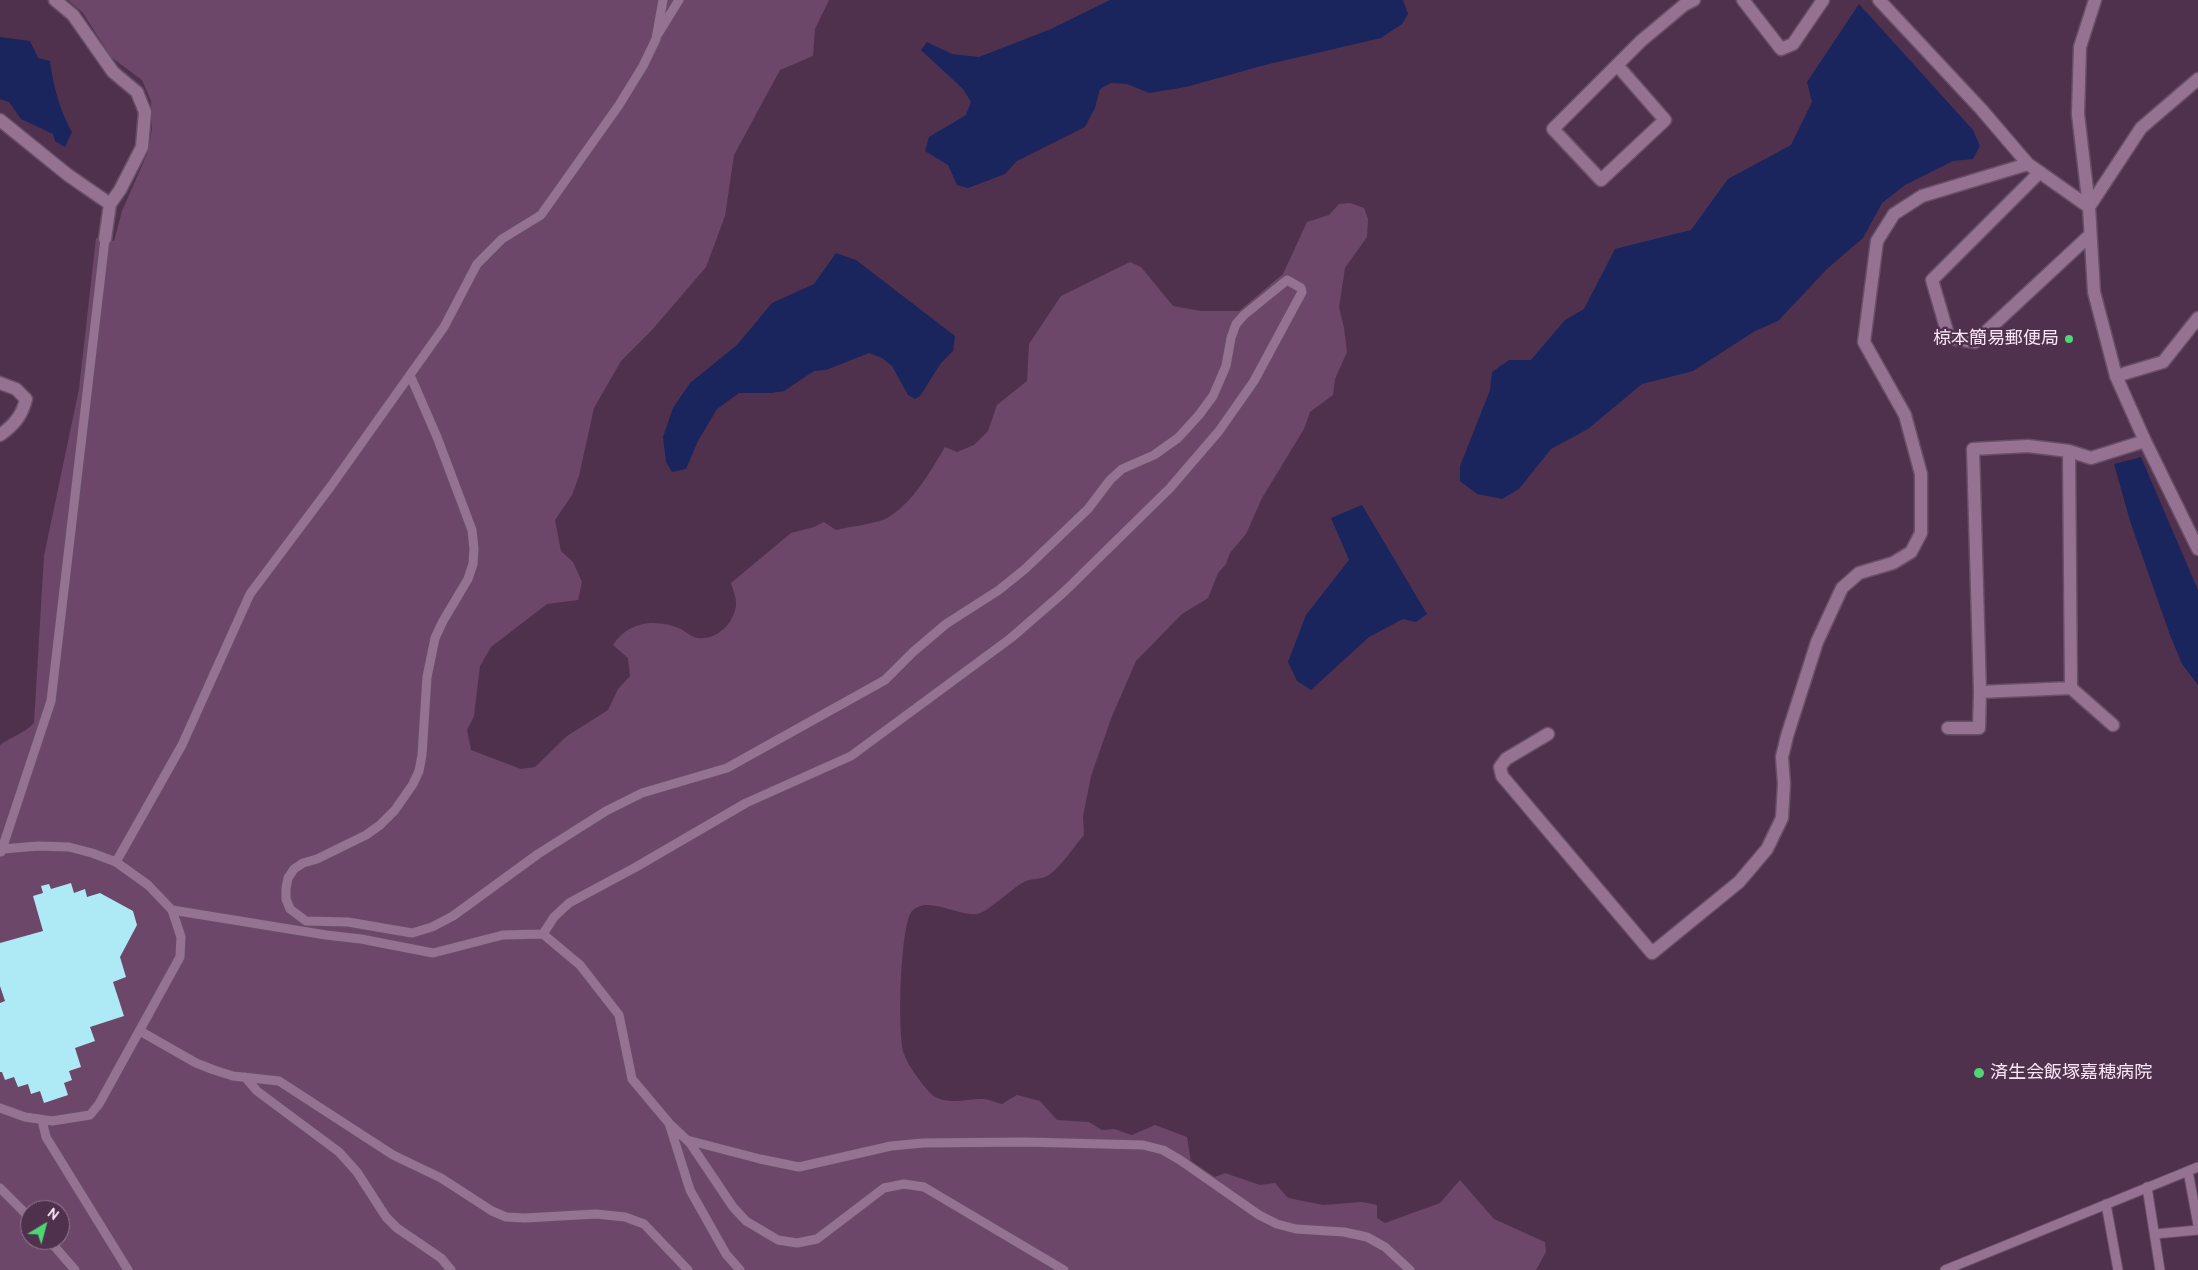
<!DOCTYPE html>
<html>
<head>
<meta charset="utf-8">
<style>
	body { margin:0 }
	#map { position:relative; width:2198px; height:1270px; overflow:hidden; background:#50314d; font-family:Cabin,sans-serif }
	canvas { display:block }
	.north { position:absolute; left:20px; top:1200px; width:50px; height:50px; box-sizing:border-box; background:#50314d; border:1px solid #947991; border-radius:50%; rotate:37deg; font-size:14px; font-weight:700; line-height:20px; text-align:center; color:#fae6f7 }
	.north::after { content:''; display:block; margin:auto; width:18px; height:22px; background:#4ed675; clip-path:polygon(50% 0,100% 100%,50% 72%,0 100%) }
</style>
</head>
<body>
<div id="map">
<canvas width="2198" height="1270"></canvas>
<div class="north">N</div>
</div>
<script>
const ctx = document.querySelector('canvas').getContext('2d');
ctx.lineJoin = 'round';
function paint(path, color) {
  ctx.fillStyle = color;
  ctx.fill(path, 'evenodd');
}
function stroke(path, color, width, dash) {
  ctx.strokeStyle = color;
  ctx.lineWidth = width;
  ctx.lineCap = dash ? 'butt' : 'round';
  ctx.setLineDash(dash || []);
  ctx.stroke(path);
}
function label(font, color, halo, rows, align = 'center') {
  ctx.font = font + ' Cabin,"Noto Sans JP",sans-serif';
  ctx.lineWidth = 5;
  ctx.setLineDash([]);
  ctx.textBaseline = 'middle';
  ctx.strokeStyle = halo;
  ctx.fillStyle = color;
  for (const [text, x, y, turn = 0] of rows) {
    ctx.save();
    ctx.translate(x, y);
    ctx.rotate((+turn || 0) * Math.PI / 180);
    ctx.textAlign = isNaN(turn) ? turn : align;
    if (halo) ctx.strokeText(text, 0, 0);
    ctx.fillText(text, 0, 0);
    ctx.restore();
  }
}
const green = new Path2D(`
	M68,0H829L815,29L813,56L780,70L734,155L725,216L706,267L652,330L621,361L594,408L579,476L572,495L555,520L561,551L573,562L582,582L578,600L547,604L491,647L480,666L474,716L467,730L471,750L521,769L535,767L567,736L608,710L618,689L630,676L628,658L613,645C628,621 656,618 681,629C686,632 693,638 698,638C717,640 733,624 736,606C737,599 733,590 731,583L791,533L814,527L824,522L836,530C848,527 881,523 889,517C914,501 930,472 945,447L957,452L974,445L988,431L997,405L1027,381L1029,344L1061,296L1130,262L1141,267L1173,306L1201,311H1239L1283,274L1307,222L1329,215L1339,204L1350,203L1364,208L1368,219L1367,237L1345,268L1339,307L1344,328L1347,352L1335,379L1333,395L1310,412L1304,429L1262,498L1246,534L1230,553L1226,564L1218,573L1208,598L1182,614L1136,661L1112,716L1091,776L1083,816L1084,835C1073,848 1062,865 1049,875C1042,880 1031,878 1024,882C1012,888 987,913 977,914C956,916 928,895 912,911C900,924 897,1036 904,1054C907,1064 926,1091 935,1097C949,1105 969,1098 984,1099C990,1100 997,1103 1002,1104L1017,1095L1040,1101L1057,1120L1089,1122L1102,1130L1114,1129L1132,1135L1155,1125L1187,1137L1191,1162L1215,1177L1225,1173L1260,1185L1275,1183L1288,1198L1323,1205L1362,1202L1377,1205V1218L1385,1223L1440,1203L1460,1180L1494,1219L1545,1242L1546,1252L1536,1270H0V745C12,736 22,735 34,723L44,556L79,389L96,238L114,241L122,211L148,152L152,129L151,101L142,80L111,57L83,13ZM30,1210H60V1240H30Z`);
const water = new Path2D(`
	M1110,0H1403L1408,14L1402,24L1381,38L1265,65L1186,87L1149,93L1127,84L1111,83L1100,89L1095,108L1085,127L1017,161L1005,174L968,188L957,185L948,165L925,151L929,137L966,115L971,102L963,89L921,50L927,42L952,54L979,57L1051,29Z
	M1859,4L1973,130L1980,146L1973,159L1953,161L1905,185L1882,203L1863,238L1827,269L1778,321L1755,331L1693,371L1642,384L1588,429L1551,449L1519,489L1502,499L1477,494L1460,481V466L1490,390L1492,372L1509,360H1531L1565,320L1584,309L1615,249L1691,230L1728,179L1791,145L1812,102L1807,82Z
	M0,37L30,41L38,58L50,61C53,85 60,111 72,132L65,147L55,141L53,134L21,119L9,102L0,99Z
	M836,253L856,260L955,336L953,351L941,363L920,396L915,399L908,395L892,366L882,358L869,353L826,370L814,371L784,391L772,393H739L717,409L698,441L686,469L672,472L666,462L663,437L673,408L690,383L737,345L772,303L814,284Z
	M2141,457L2198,590V685L2182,664L2170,635L2130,521L2114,464Z
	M1362,505L1427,614L1416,622L1403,619L1369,637L1311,690L1297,681L1288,662L1306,615L1349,560L1331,518Z`);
const building = new Path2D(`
	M71,883L74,893L85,889L87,897L100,893L133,911L137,925L120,957L126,977L113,982L124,1016L90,1027L95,1041L75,1048L81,1067L69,1071L72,1080L64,1083L68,1095L44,1103L40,1091L31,1094L28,1084L18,1087L14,1077L5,1080L2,1072H0V1003L5,1001L0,986V943L43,931L33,896L43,893L41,886L49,884L51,889Z`);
const service = new Path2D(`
	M658,34L679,0
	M410,375L437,437L472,530L474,549L473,564L468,579L443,621L435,638L427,677L422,755L419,771L413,784L395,810L380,825L366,835L317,859L303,863L294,869L288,878L286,888V899L290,909L306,921L348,922L412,933L432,927L453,916L538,854L606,811L642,793L727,768L885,680L913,652L946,624L999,590L1025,569L1088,509L1110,480L1122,469L1154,455L1178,438L1199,415L1213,396L1226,366L1231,338L1236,324L1244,315L1287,280L1301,288L1302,292L1254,381L1219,431L1170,488L1064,592L1011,638L851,756L746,803L636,867L569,903L554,917L543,934
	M3,849L38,846L69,847L92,853L116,862L148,885L172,910L326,935L361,939L433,953L503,935L543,934L580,965L619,1015L632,1079L669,1123L690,1190L726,1254L740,1270
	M1,852L51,701L105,239
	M116,862L182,745L250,594L331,486L444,327L477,264L502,239L541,215L619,105L643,66L656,39L663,0
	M140,1031L196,1063L214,1070L233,1076L279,1081L393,1155L441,1178L492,1211L506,1217L525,1218L596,1214L625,1217L644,1224L688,1270
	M245,1077L257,1091L339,1152L357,1172L386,1217L397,1228L441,1258L451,1270
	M0,1108L25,1117L52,1121L90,1115L99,1104L180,957L181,937L172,910
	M42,1120L46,1137L128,1270
	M671,1125L690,1143L733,1207L746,1221L778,1240L797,1243L817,1239L884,1188L904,1184L924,1187L1064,1270
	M687,1140L760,1159L799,1167L891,1146L923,1143L1025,1142L1143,1145L1163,1150L1180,1160L1259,1215L1277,1224L1296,1229L1344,1232L1367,1237L1385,1247L1410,1270
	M2188,1171L2198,1225
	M2147,1187L2160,1270
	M0,1188L30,1218
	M2106,1204L2118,1270
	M2155,1234L2198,1230
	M49,1240L75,1270
	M1945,1270L2198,1167`);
const minor = new Path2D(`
	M55,0L73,15L113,72L137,92L145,112L142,147L120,190L110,204L105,239
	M1743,0L1781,49L1793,44L1823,0
	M1879,0L1981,109L2028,164L2089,207L2141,128L2198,79
	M1617,65L1665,120L1601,180L1553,129L1641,41L1684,5L1694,0
	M0,120L68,175L110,204
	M2040,172L1932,280L1949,338L1975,342L2090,235
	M2116,376L2163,362L2198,318
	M0,383L16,389L26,399C22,416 14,425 0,435
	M2069,451L2028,446L1973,449L1980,692L2071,688L2069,451L2091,458L2145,441
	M2071,688L2113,725
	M1948,728H1979L1980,692
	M1548,734L1506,759L1500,767L1502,776L1652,953L1739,882L1767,849L1782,818L1784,784L1782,757L1787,736L1817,642L1842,588L1859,573L1893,563L1911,552L1921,533V474L1905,415L1864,342L1877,241L1894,214L1922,196L2028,164`);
const tertiary = new Path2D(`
	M2095,0L2080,47L2078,114L2089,207L2094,292L2116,376L2145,441L2198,549`);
const markers = [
	[2069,339,5,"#4ed675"],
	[1979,1073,6,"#4ed675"]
];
const poiNames = [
	["椋本簡易郵便局",2059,339],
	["済生会飯塚嘉穂病院",1990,1073,"left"]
];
paint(green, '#6c4769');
paint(water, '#19255c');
paint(building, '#adeaf5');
stroke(service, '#684e66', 11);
stroke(minor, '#684e66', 15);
stroke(tertiary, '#684e66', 15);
stroke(service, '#957292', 9);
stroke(minor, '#957292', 12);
stroke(tertiary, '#957292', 12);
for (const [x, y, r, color] of markers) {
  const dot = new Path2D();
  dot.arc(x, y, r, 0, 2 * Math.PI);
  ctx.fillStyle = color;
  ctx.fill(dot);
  stroke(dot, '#50314d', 2);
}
label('18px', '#fae6f7', '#50314d', poiNames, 'right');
</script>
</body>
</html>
